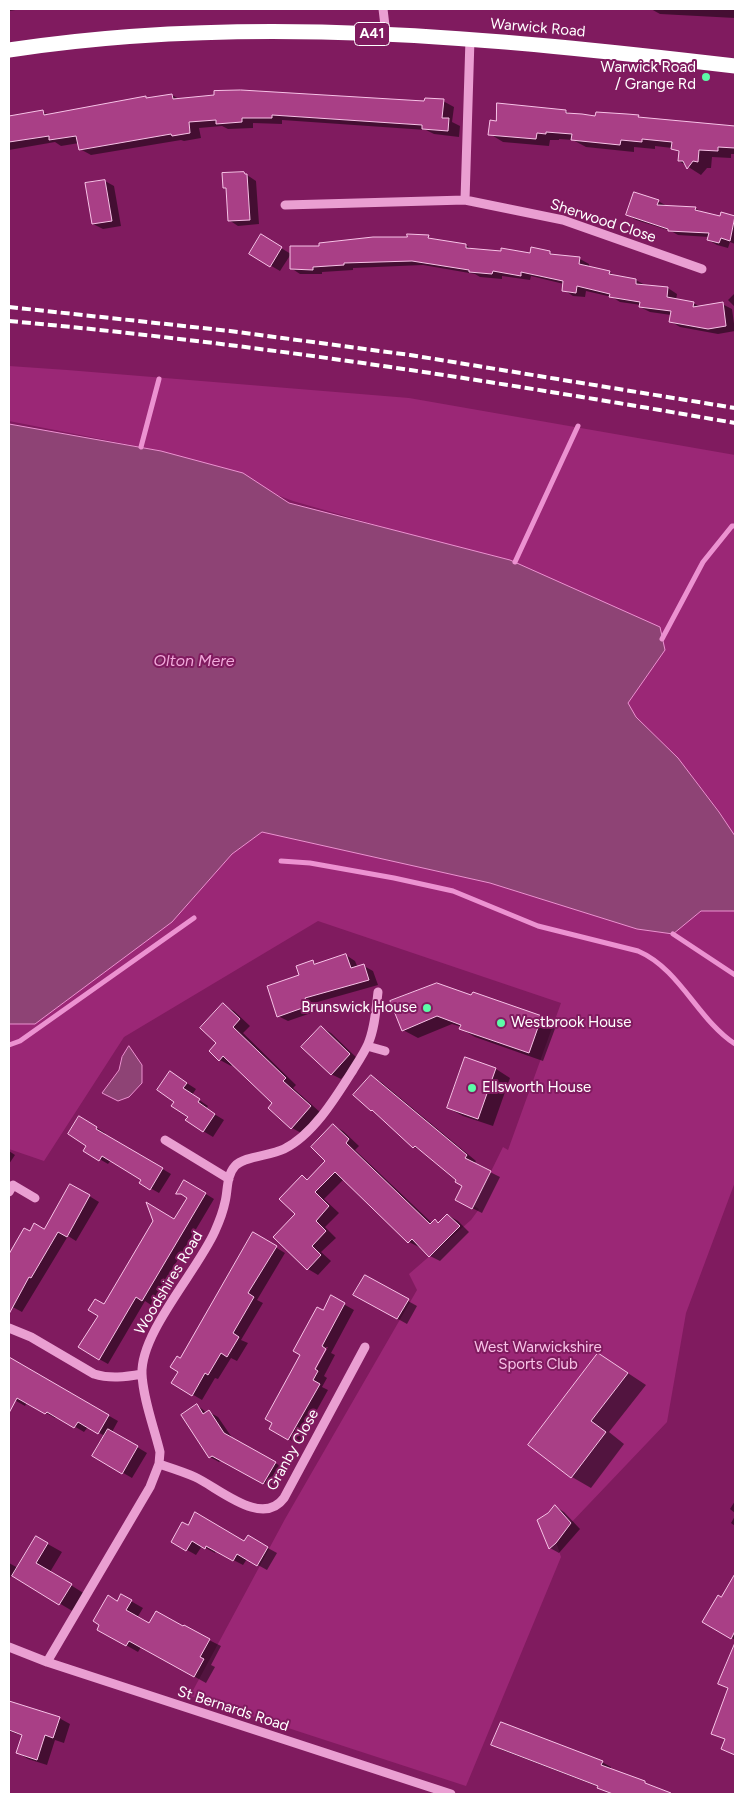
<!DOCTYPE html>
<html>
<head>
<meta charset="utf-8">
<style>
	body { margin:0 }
	#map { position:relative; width:744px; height:1803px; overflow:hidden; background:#801b5f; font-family:Figtree,sans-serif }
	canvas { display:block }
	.frame { position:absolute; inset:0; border:10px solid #fff; pointer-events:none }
</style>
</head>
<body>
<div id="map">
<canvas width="744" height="1803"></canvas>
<div class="frame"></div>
</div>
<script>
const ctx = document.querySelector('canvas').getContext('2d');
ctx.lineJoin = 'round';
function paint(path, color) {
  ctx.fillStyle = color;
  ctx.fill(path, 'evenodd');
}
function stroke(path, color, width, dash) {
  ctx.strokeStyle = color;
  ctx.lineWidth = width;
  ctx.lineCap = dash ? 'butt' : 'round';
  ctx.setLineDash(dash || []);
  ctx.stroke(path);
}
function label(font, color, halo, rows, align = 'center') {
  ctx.font = font + ' Figtree,sans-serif';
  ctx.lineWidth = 4;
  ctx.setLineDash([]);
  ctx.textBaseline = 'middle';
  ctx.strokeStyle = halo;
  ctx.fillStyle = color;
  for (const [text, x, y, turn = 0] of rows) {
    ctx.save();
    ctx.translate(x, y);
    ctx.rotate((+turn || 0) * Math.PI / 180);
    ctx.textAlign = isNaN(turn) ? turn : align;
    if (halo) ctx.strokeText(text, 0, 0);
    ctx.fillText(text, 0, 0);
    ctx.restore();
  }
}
const green = new Path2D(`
	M9,366L67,370L409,398L735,455V836L719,811L678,758L636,717L628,703L665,650L510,560L404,533L293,501L161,451L9,421Z
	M262,832L490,883L637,929L673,934L701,911H735V1182L686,1313L667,1422L568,1526L556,1542L561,1557L466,1786L190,1696L285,1519L417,1290L409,1274L471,1220L479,1209L474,1206L503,1147L508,1150L561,1003L318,921L124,1037L44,1161L9,1149V1024H35L172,922L232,854Z`);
const water = new Path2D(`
	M9,424L161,451L243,473L289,503L510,560L660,627L665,650L628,703L636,717L678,758L719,812L735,836V911H701L673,934L637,929L490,883L262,832L232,854L172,922L35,1024H9Z
	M129,1046L142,1065V1083L129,1097L118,1101L102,1093L119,1070L122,1057Z`);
const shadow = new Path2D(`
	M9,9H22L9,11Z
	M651,9H735V18L660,14Z
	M172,95L181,100L425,103L443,101L454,107L452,122L460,126L459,137L434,134L426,130L282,120V124L253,123V128L228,129L222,126L199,128L201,138L184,141L181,140L91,155L80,149L79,143L61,146L55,142L9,150V116L43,112L49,115L146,97L149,99Z
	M566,111L572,115L726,126V125L735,126V154H731V158L712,157L711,168H707L701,175L679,161L680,153L672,148L655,146V149L634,147V152L586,147L573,140L559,139V140H550L549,146L503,142L490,134L497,122Z
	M244,173L256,181L259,224L238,226L229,220L227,189L224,188Z
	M105,181L114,186L121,226L103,229L93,224Z
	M658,201L667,206L695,208L705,214L721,218L722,214L735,217V244L730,242L728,248L717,245L708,240L709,237L678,235L671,231L636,220L628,215Z
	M261,236L291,254L280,271L251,254Z
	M428,237L435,240L466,245L473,250L531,254L550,253L555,256L580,259L589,264V267L609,272L617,277L636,280L645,285L668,288L677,294L676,300L693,303L701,307L722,304L732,309L735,331L718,334L680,327L670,321L671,315L650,312L640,307L641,305L620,302L612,297L586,291L585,297L573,296L564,290V284L531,276L530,280L502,276V279L480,277L475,274L423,265L353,268V270L322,272V274H300L291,268L320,248Z
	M735,293V307L728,300Z
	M346,955L355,961L358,968L364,966L373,971L378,985L314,1003L317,1011L288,1021L278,1016L300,976L313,962L317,964Z
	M437,985L541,1017L556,1026L543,1061L475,1037L461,1029L462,1027L452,1024L418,1038L403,1030Z
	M223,1005L234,1011L250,1026L243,1033L296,1085L293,1088L321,1113L303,1134L292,1128L274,1103L233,1064L231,1066L220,1060L218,1043Z
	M321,1027L331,1033L359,1060L341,1079L331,1074Z
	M466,1059L496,1069L510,1078L493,1126L463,1116L448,1108Z
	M371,1076L381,1082L476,1161L474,1164L500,1177L482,1213L466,1205L463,1186L424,1152L414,1147L379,1115L372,1110Z
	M179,1078L196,1089L192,1095L208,1106L206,1109L224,1120L213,1137L203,1131L176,1101Z
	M79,1117L105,1133L104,1134L171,1174L159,1193L141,1183L143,1179L111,1160L108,1164L84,1150L88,1145Z
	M333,1125L343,1131L359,1146L355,1150L432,1223L435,1221L439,1223L448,1215L458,1221L469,1232L440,1261L430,1256L421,1246L419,1247L409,1242L344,1179L324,1199L339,1213L325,1227L336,1238L321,1252L331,1261L318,1275L308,1269L297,1214L302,1177L308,1180L327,1161Z
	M9,1151L15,1155L9,1164Z
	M185,1181L214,1199L151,1305L145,1301L108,1364L99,1359V1315L104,1305L175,1221L189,1198Z
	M71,1185L99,1202L76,1241L68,1236L22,1312L9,1305V1257L24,1230L30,1233L45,1231Z
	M254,1234L285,1253L257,1300L263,1303L241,1340L248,1343L237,1361L231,1358L218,1379L215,1378L202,1400L173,1383Z
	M365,1277L417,1306L407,1324L355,1295Z
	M331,1297L354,1310L331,1353L335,1355L324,1376L327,1378L322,1387L328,1390L298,1444L270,1429L301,1354ZM326,1347H328L313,1375L311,1374Z
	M599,1354L646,1385L609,1432L624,1444L591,1488L572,1477Z
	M9,1359L118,1421L112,1432L147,1453L132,1478L94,1456L105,1436L88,1427L84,1432L57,1416L55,1418L27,1402L25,1406L9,1397Z
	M197,1405L207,1413L209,1412L218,1417L233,1439L284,1468L273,1488L222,1460L219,1462L210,1457Z
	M735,1501V1513L730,1509Z
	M555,1506L564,1512L580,1529L559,1553L550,1548L548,1514Z
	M735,1516V1526L731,1523Z
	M188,1526L245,1542L248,1537L277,1553L267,1570L247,1559L243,1565L216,1551L215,1553L202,1546L196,1555L173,1542Z
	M37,1538L62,1552L50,1572L85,1594L74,1612L12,1575L9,1579V1563L18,1568Z
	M735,1576V1640L704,1621L722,1599Z
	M122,1596L143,1608L137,1618L149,1625L209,1640L221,1646L211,1665L215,1667L206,1683L141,1647L138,1652L110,1636L118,1602Z
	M733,1650L735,1651V1755L722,1748L726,1740L713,1733L729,1689L720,1684Z
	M9,1702L59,1718L70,1724L64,1743L55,1740L47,1765L28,1759L18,1753L23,1736L9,1731Z
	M493,1745L602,1762L611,1767L610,1770L672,1794H611L599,1787L502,1750Z`);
const stream = new Path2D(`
	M141,447L159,379
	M515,562L578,426
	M662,639L703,562L732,526H735
	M281,861L310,863L394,878L453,891L538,926L638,951C680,969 698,1020 735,1044
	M673,934L735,975
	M9,1045L20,1041L194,918`);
const building = new Path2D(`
	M241,90L424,101L425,98L444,99L442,118H449L448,131L422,129V125L272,115V118H242V122L216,124V120L189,122L190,133L172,136L171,134L79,150L76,136L49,140V136L9,142V116L43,110L44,115L146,96V98L172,94L173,99L214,95V91Z
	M497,103L566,110V113L582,114L595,116L596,112L627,114L639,115L638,117L735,126V148L718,147V151L699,150L698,162L693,161L687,169L683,161H678L679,151L671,149L672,142L642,139V142L621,140L620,145L571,140L572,134L546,132V134L537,133L536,139L488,135L490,120L496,121Z
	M244,172L245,174H247L250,220L228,221L226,188H223L222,173Z
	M105,180L112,221L92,224L85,183Z
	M634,192L659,200L657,205L696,207L695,210L720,216L721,212L735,216L730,241L721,238L719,243L707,240L709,233L668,231V229L626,215Z
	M261,234L282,247L270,267L249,254Z
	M407,234L429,235L428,238L466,244V248L501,251V248L530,253L531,247L550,251V254L580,257L579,264L610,271L609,274L636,279V284L668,287L667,297L694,302L693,307L723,302L726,326L708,329L669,322L671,311L639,307L640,302L609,297L610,294L577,286L576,293L562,291L563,281L521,272V276L493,271L492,274L469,272V270L412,261L344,263V265L313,267V270L290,269V246H319V243L373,237H407Z
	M346,954L351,968L364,964L369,980L305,998L308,1006L277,1017L267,986L299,975L296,966L313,960L314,964Z
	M437,983L471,995L473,992L542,1016L529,1053L459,1029L461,1025L437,1016L402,1031L390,1001Z
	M223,1003L240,1019L233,1027L286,1078L283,1081L311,1106L291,1129L268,1108L272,1103L223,1056L219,1061L209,1051L216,1043L200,1028Z
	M321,1026L350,1054L331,1075L301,1047Z
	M465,1057L496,1068L478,1119L447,1108Z
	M170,1071L187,1083L183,1088L200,1099L198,1102L215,1114L203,1132L185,1120L188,1117L171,1106L174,1102L157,1090Z
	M371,1075L467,1155L465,1158L491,1171L472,1209L455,1200L462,1186L455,1182L456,1180L415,1146L413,1148L372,1110L371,1111L353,1095Z
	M79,1116L97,1127L96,1129L163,1168L150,1190L139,1183L141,1180L102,1156L99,1161L83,1151L86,1146L68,1134Z
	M333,1124L349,1139L346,1143L430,1224L435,1219L438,1223L447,1214L460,1226L429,1257L412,1239L408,1243L335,1172L315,1192L329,1206L316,1221L326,1231L312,1246L321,1255L307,1270L273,1237L295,1214L279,1199L302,1175L307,1180L325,1161L311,1147Z
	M184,1180L206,1193L142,1301L136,1297L99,1360L78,1347L98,1316L88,1310L95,1299L104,1304L153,1221L146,1202L174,1219L187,1198L181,1194H176Z
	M70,1184L90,1195L67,1237L58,1232L31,1278L29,1277L9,1314V1254L24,1228L30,1231L34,1223L44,1229Z
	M253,1232L277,1246L248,1293L254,1297L233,1333L239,1337L227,1357L221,1353L208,1375L205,1373L192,1396L171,1383L178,1372L170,1367L177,1356L180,1358Z
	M365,1275L409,1299L397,1319L353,1295Z
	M331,1295L345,1303L322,1346L326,1349L315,1369L318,1371L313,1380L320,1384L288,1440L269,1429L272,1423L265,1419L300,1355L293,1351L317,1307L323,1310Z
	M598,1353L628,1373L591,1421L606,1432L571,1478L528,1445Z
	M9,1357L109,1415L98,1434L78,1422L74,1428L47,1412L45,1414L17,1398L9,1413Z
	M197,1404L203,1414L209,1410L224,1433L276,1462L263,1484L212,1456L209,1458L181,1415Z
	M108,1429L138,1446L122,1474L92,1456Z
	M555,1505L571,1523L556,1543L549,1549L537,1520L548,1513Z
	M195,1512L244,1541L248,1535L268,1547L257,1566L237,1554L233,1561L206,1546L205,1549L192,1541L186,1551L171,1542L182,1522L188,1525Z
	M36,1536L48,1543L36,1563L72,1584L59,1605L12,1576Z
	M735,1574V1631L731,1639L702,1622L718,1595L721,1597Z
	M121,1594L132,1600L126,1610L149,1623L156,1611L183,1626L184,1625L210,1639L200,1657L204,1659L194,1677L129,1641L126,1646L97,1630L99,1625L93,1621L108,1595L117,1601Z
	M735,1643V1755L721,1749L725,1739L711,1734L728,1688L718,1684Z
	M9,1701L60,1717L53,1738L45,1735L37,1760L16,1753L22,1735L9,1730Z
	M501,1722L603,1761L601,1765L645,1781V1783L671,1793V1794H613L597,1788L598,1786L491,1745Z`);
const minor = new Path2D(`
	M383,9L386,34
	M465,200L563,220L702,269
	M285,205L465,200L470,39
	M367,1046L385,1051
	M165,1140L229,1179
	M9,1192L13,1185L35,1198
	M9,1328L31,1337L94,1374C110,1379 125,1377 142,1374
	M159,1464C171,1468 184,1472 195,1477C219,1488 262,1528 284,1498L365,1347
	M9,1647L47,1662L451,1794
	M47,1662L150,1487L159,1464L160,1452C154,1427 143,1399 142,1374C140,1333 198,1270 215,1231C219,1222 223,1212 225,1202C228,1191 226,1176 235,1166C244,1156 270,1156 284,1149C313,1135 336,1097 353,1070C358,1062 364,1053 368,1044C375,1028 376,1009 378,992`);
const highway = new Path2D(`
	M9,50C250,13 495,38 735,66`);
const rail = new Path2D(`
	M9,307L230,331L410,355L735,408
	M9,321C252,343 494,381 735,423`);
const markers = [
	[706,77,5,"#5cfba8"],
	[427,1008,5,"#5cfba8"],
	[501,1023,5,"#5cfba8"],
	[472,1088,5,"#5cfba8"]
];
const shields = [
	[372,34,35]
];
const shieldNames = [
	["A41",372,34]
];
const streetNames = [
	["Warwick Road",538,28,5],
	["Sherwood Close",603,221,18],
	["Woodshires Road",169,1283,-59],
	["Granby Close",293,1450,-61],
	["St Bernards Road",233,1709,18]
];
const poiNames = [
	["Warwick Road",696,68],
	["/ Grange Rd",696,85],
	["Brunswick House",417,1008],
	["Westbrook House",511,1023,"left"],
	["Ellsworth House",482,1088,"left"]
];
const parkNames = [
	["West Warwickshire",538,1348],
	["Sports Club",538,1365]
];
const waterNames = [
	["Olton Mere",194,661]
];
paint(green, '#9b2776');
paint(water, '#8e4375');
stroke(water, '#ec92d1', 1);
paint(shadow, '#0007');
stroke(stream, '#ec92d1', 5);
paint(building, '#a93f86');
stroke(building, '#f7c3e7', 1);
stroke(minor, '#ea9fd2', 9);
stroke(highway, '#fff', 15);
stroke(rail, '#fff', 4, [9, 4]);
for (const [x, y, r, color] of markers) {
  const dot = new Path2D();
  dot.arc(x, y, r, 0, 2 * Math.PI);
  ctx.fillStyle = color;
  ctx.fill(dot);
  stroke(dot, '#801b5f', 2);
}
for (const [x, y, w] of shields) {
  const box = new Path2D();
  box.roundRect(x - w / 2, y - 11.5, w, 23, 4);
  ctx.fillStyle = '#801b5f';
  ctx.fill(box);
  stroke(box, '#fff', 1);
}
label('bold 14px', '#fff', null, shieldNames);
label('15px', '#fff', '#801b5f', streetNames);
label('15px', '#fff', '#801b5f', poiNames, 'right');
label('15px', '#f7c3e7', '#801b5f', parkNames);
label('italic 16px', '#f2aadb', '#801b5f', waterNames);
</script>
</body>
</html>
